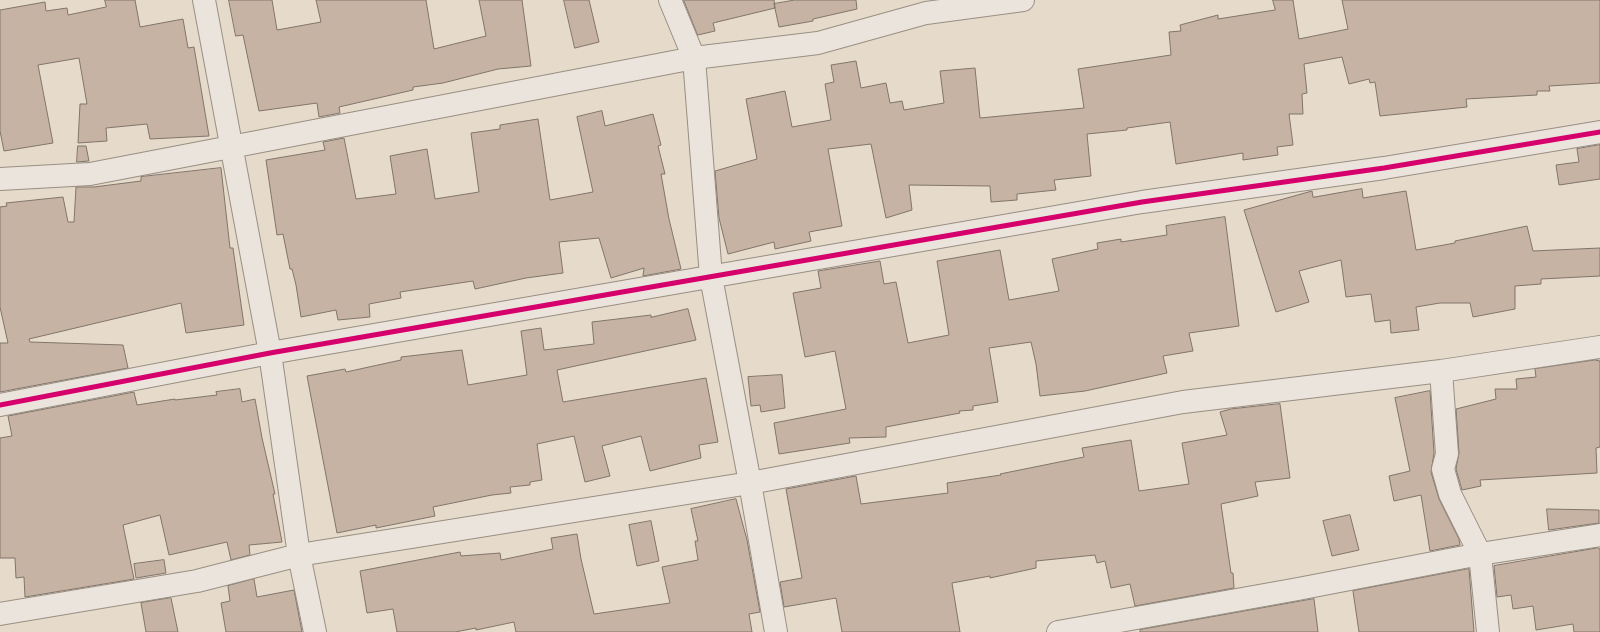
<!DOCTYPE html>
<html>
<head>
<meta charset="utf-8">
<style>
	body { margin:0 }
	canvas { display:block; background:#e6daca }
</style>
</head>
<body>
<canvas width="1600" height="632"></canvas>
<script>
const ctx = document.querySelector('canvas').getContext('2d');
ctx.lineJoin = 'round';
function paint(path, color) {
  ctx.fillStyle = color;
  ctx.fill(path, 'evenodd');
}
function stroke(path, color, width, dash) {
  ctx.strokeStyle = color;
  ctx.lineWidth = width;
  ctx.lineCap = dash ? 'butt' : 'round';
  ctx.setLineDash(dash || []);
  ctx.stroke(path);
}
const building = new Path2D(`
	M105,0H135L140,27L183,19L188,48L194,47L209,136L150,139L147,124L106,128L107,141L78,143L80,104H87L79,58L38,65L53,143L4,151L0,131V10L45,2L46,11L67,8L68,15L106,7Z
	M229,0H272L277,30L321,22L316,0H426L434,49L486,36L479,0H522L531,66L498,69L443,83L413,87V90L339,107L340,113L319,117L317,103L259,111L243,35L236,36Z
	M564,0H589L599,42L575,48Z
	M684,0H774L775,8L713,23L715,31L698,35Z
	M795,0H856L857,9L813,19V21L779,27L774,4Z
	M1273,0H1293L1299,39L1348,29L1342,0H1600V83L1549,86L1550,91H1537V95L1466,99L1467,107L1380,116L1375,82L1370,83L1369,79L1349,84L1342,57L1304,64L1307,93L1302,94L1303,114H1289L1293,145L1277,147L1278,155L1243,160V153L1176,164L1170,122L1127,128V130L1087,134L1091,176L1054,180L1056,190L1017,194V200L991,202L990,186L909,185L912,210L886,218L871,144L828,149L842,226L809,232L811,241L775,249L774,242L728,254L719,218L715,171L757,159L746,99L785,91L792,127L831,120L825,84L834,82L831,65L856,61L861,88L886,83L890,103L902,101L904,110L944,103L940,71L975,68L980,118L1084,108L1078,69L1171,55L1169,32L1181,31L1180,25L1218,15V19L1275,10Z
	M602,111L605,126L653,114L661,145L658,146L665,174H661L669,219L681,269L643,276L644,268L611,278L599,238L559,242L563,273L526,278L475,289L473,281L400,292L401,298L369,304L370,317L338,320L336,310L301,317L296,285L292,269H290L283,234L277,235L266,160L325,150L323,142L344,138L356,199L396,194L390,156L427,149L435,199L479,192L471,133L500,129V125L538,119L550,200L593,192L577,117Z
	M1600,145V179L1559,185L1556,165L1579,162L1577,149Z
	M78,146H86L89,161L77,162Z
	M221,168L230,248H233L244,325L186,333L181,303L29,339L30,342L123,345L128,368L0,392V343H8L0,307V207L7,206L6,203L63,197L68,222H74L76,187H94L141,181V177Z
	M1362,189L1363,198L1406,191L1416,250L1455,243V241L1527,226L1533,251L1600,248V276L1541,279V284L1515,286V309L1473,317L1470,303H1440L1416,307L1419,330L1391,333L1390,320L1375,322L1371,294L1346,297L1341,260L1299,271L1309,302L1276,312L1244,210L1312,191L1313,197Z
	M1225,217L1239,326L1189,333L1193,351L1163,356L1167,373L1085,391L1040,396L1036,364L1031,342L989,348L998,402L973,406V410L959,411L960,413L886,427V437L849,438L850,443L779,454L774,423L846,409L835,351L805,357L793,293L821,288L818,271L880,261L884,284L896,282L908,343L949,335L937,261L1000,250L1009,300L1059,291L1052,259L1098,249L1097,243L1121,239V242L1167,235L1166,226Z
	M688,309L696,340L557,370L563,402L706,378L718,442L699,445L701,458L650,471L641,436L602,446L610,476L585,482L574,436L537,444L542,480L530,482V485L510,487L511,493L492,495L433,507L435,516L376,528V525L337,533L307,376L345,369L346,372L401,360V357L462,350L468,385L527,375L521,331L541,328L544,350L594,344L592,322L651,315V317Z
	M1595,360L1600,361V447L1596,448L1597,473L1480,480L1481,486L1462,490L1456,469L1459,453L1456,409L1496,399L1495,389H1517L1516,379L1536,377L1535,369Z
	M782,375L785,408L761,412L760,405L751,406L748,377Z
	M240,389L242,402L255,399L262,438L275,494H273L282,542L249,545L250,555L231,560L227,542L169,555L160,515L123,525L134,579L25,597L24,577L16,578L15,558H0V438L12,436L8,416L134,392L137,405L175,399V400L217,395L216,392Z
	M1430,391L1434,453L1431,472L1439,499L1459,539L1460,545L1430,551L1421,495L1394,501L1389,476L1410,471L1395,398Z
	M1280,404L1290,478L1255,482L1258,496L1221,504L1231,573H1233L1234,588L1135,606L1130,584L1111,588L1105,561L1097,563L1095,555L1036,561V568L990,578V576L952,583L960,632H842L836,598L784,607L780,582L802,578L786,489L856,476L861,504L948,493L947,483L1001,475L1000,474L1084,457L1082,448L1131,440L1139,491L1189,484L1182,443L1227,435L1220,412L1231,409Z
	M736,499L747,540L760,612L749,614L752,632H516L514,622L476,630V628L455,632H397L393,609L367,613L360,571L460,552L461,556L500,553L501,560L553,549L551,538L577,534L581,559L594,614L670,603L662,567L698,560L695,541H698L691,509Z
	M1547,509L1599,510V523L1549,530Z
	M1350,515L1359,550L1332,556L1323,521Z
	M651,521L659,561L637,566L629,525Z
	M1598,548L1600,549V632H1574L1573,624L1536,630L1533,606L1513,609L1511,595L1497,597L1494,566Z
	M164,560L166,573L136,578L134,564Z
	M1469,569L1474,632H1359L1353,591Z
	M254,579L257,597L294,590L302,632H226L221,603L230,601L228,586Z
	M171,598L178,632H146L141,603Z
	M1314,599L1318,632H1140V630Z`);
const street = new Path2D(`
	M204,0L270,353L299,555L315,632
	M670,0L694,58L711,277L750,483L776,632
	M0,179L90,174L694,58L818,43L926,13L1023,0
	M1441,371L1447,454L1443,469L1450,494L1480,554L1488,632
	M0,405L270,353L1142,202L1384,168L1600,132
	M0,614L197,581L299,555L750,483L1183,402L1441,371L1600,347
	M1058,632L1298,589L1480,554L1600,535`);
const cycleway = new Path2D(`
	M0,405L270,353L1142,202L1384,168L1600,132`);
paint(building, '#c6b3a4');
stroke(building, '#81756a', 1);
stroke(street, '#998f83', 24);
stroke(street, '#ebe4dc', 22);
stroke(cycleway, '#d6006c', 5);
</script>
</body>
</html>
